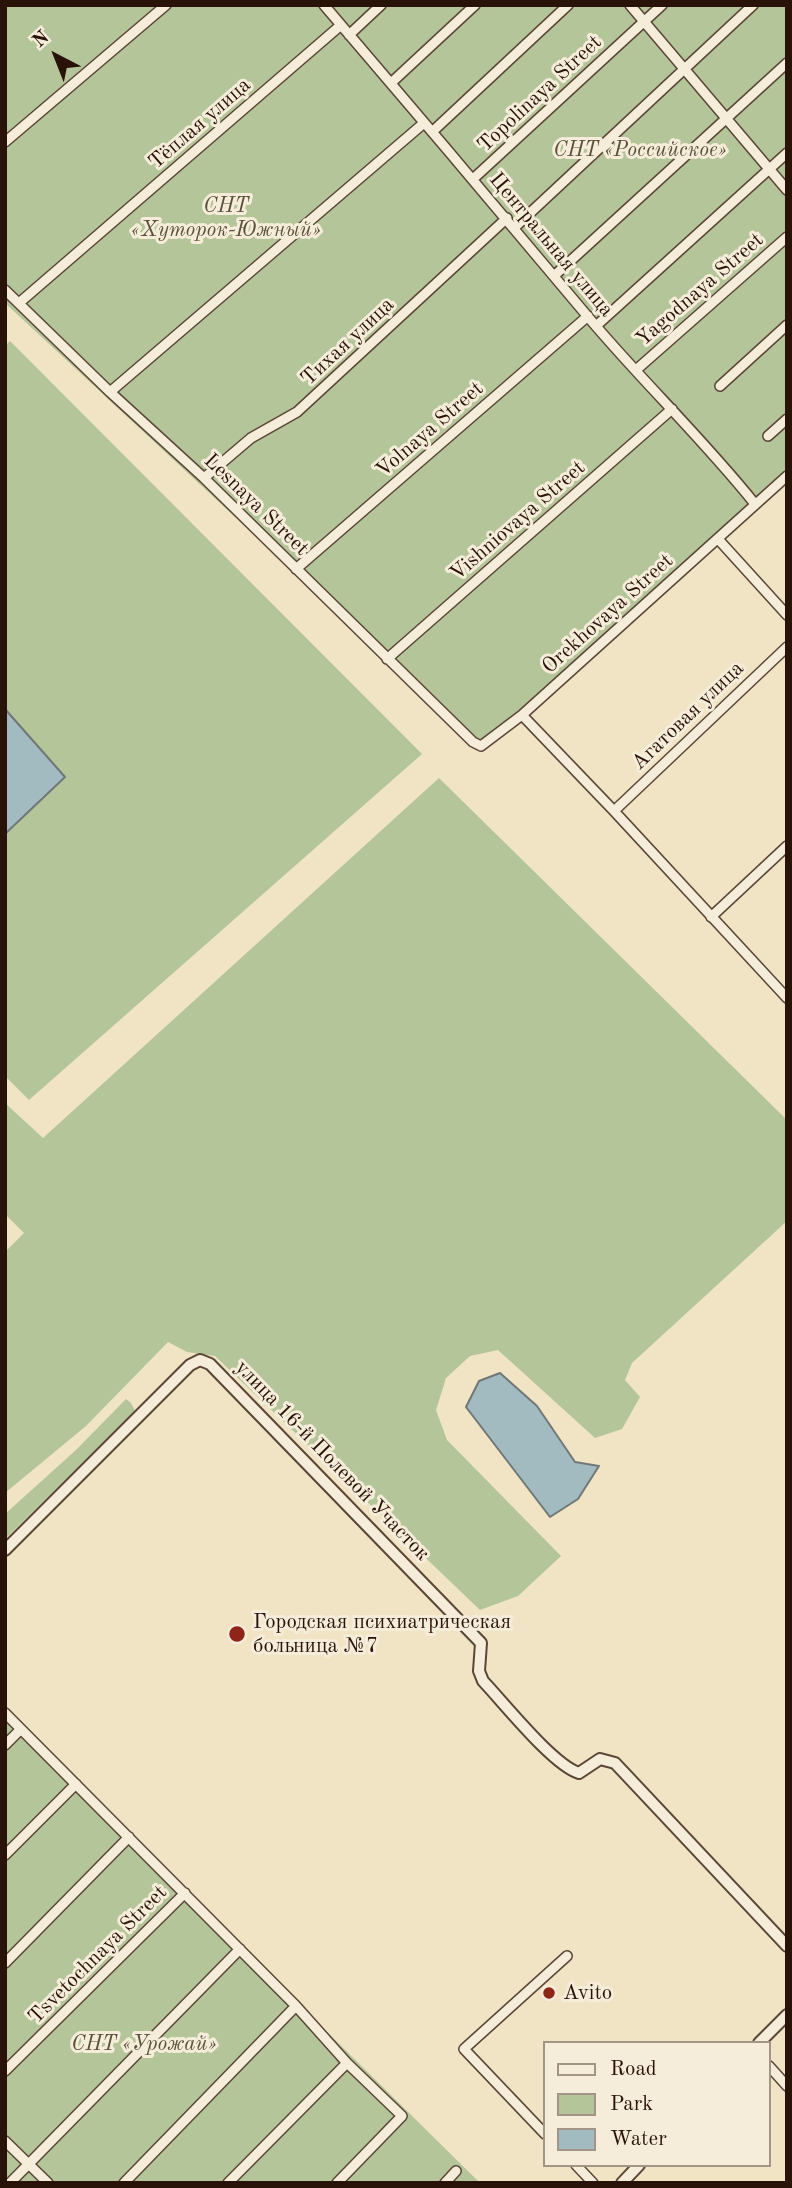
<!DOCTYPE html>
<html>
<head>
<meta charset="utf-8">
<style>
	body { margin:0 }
	#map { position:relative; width:792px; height:2188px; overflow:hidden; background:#f0e4c5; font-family:"Old Standard TT",serif }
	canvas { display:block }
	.frame { position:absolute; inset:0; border:7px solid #291207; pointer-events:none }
	.legend { position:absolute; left:543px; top:2041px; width:228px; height:126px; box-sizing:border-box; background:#f5edd9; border:2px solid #a39585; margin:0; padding:9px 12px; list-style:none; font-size:21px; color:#291207 }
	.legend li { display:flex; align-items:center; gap:14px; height:35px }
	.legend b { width:35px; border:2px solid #a39585 }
	.north { position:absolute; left:21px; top:21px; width:70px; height:70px; -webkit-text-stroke:5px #f5edd9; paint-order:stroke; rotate:318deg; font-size:19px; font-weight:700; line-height:28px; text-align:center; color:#291207 }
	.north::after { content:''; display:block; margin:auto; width:24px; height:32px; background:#291207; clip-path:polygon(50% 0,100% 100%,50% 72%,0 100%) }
</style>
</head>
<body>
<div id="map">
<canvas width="792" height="2188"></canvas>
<div class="frame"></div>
<ul class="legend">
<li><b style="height:9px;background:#f5edd9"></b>Road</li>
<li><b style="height:19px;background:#b4c599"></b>Park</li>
<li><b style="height:19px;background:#a1bbc0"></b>Water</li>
</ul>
<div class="north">N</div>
</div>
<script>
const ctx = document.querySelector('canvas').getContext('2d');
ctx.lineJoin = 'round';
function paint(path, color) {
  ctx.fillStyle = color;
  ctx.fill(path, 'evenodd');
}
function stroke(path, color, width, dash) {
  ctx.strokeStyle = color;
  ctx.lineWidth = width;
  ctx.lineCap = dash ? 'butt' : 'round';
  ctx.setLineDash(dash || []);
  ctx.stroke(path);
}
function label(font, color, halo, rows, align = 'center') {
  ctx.font = font + ' "Old Standard TT",serif';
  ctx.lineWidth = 6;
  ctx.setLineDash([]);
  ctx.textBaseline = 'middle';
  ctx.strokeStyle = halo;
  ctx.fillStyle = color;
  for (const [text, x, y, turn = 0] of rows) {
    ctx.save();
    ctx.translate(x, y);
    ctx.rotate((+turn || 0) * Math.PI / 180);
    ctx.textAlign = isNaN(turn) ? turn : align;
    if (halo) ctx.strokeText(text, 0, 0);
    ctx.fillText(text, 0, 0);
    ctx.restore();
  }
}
const green = new Path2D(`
	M5,5H787V476L522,715L480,745L5,303Z
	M10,341L422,754L29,1100L5,1076V834L64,777L5,709V346Z
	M439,778L787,1120V1221L632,1363L625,1380L640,1397L622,1429L595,1438L498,1350L470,1356L446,1378L436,1410L447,1440L561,1556L518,1596L480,1610L215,1356L187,1352L168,1342L86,1426L5,1493V1252L24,1233L5,1214V1103L43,1138Z
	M126,1399L131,1403L135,1411L5,1539V1514L76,1450Z
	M5,1714L480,2183H5Z`);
const water = new Path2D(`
	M5,709L65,777L5,834Z
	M500,1373L537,1406L575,1462L599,1466L578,1499L550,1517L466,1407L479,1381Z`);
const minor = new Path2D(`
	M324,5C413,109 501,213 589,318C642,381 703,439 755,504
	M630,5L787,190
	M349,35L381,5
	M391,83L475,5
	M432,132L568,5
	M5,142L166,5
	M473,179L662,5
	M515,227L753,5
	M555,275L787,63
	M5,290L110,392L204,478L473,742L481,746L522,715L787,476
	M19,303L341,25
	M596,326L787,153
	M636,370L787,237
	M720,386L787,325
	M110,392L424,123
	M768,436L787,419
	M204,478L251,438L297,412L507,218
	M718,539L787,615
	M296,569L588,316
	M387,659L672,409
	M522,715L614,811L787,998
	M614,811L787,647
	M711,917L787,846
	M5,1713L296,2006L347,2063L402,2116L337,2183
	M5,1745L21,1729
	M5,1855L76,1784
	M5,1963L129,1837
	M769,2066L787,2086
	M5,2071L185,1893
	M545,2134L464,2049L567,1956
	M5,2141L48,2183
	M576,2165L593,2183
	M10,2183L240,1949
	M124,2183L296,2006
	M228,2183L347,2063
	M445,2183L456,2171`);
const tertiary = new Path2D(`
	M5,1550L190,1365L200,1360L210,1364L481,1643L479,1671L483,1681C504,1703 553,1765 579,1773L600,1759L615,1763L787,1946
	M759,2043L787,2015
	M622,2183L639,2165`);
const markers = [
	[237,1634,9,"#8f2418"],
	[549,1993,7,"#8f2418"]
];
const streetNames = [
	["Topolinaya Street",540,94,-43],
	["Тёплая улица",200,124,-41],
	["Центральная улица",551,245,50],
	["Yagodnaya Street",700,290,-41],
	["Тихая улица",348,342,-43],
	["Volnaya Street",430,430,-41],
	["Lesnaya Street",256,505,44],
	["Vishniovaya Street",518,521,-41],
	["Orekhovaya Street",608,614,-42],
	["Агатовая улица",688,716,-44],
	["улица 16-й Полевой Участок",332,1461,46],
	["Tsvetochnaya Street",98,1955,-45]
];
const parkNames = [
	["СНТ «Российское»",640,150],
	["СНТ",226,206],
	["«Хуторок-Южный»",226,230],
	["СНТ «Урожай»",144,2044]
];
const poiNames = [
	["Городская психиатрическая",253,1622],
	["больница №7",253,1646],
	["Avito",563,1993]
];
paint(green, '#b4c599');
paint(water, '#a1bbc0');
stroke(water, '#717776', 2);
stroke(minor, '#5b4636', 12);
stroke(tertiary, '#5b4636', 14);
stroke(minor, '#f5edd9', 9);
stroke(tertiary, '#f5edd9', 10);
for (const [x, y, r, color] of markers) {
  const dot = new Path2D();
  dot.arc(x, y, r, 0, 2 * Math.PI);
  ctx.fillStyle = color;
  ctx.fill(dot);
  stroke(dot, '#f5edd9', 2.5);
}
label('21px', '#291207', '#f5edd9', streetNames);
label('italic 21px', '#5a513a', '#f5edd9', parkNames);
label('21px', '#291207', '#f5edd9', poiNames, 'left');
</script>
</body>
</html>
